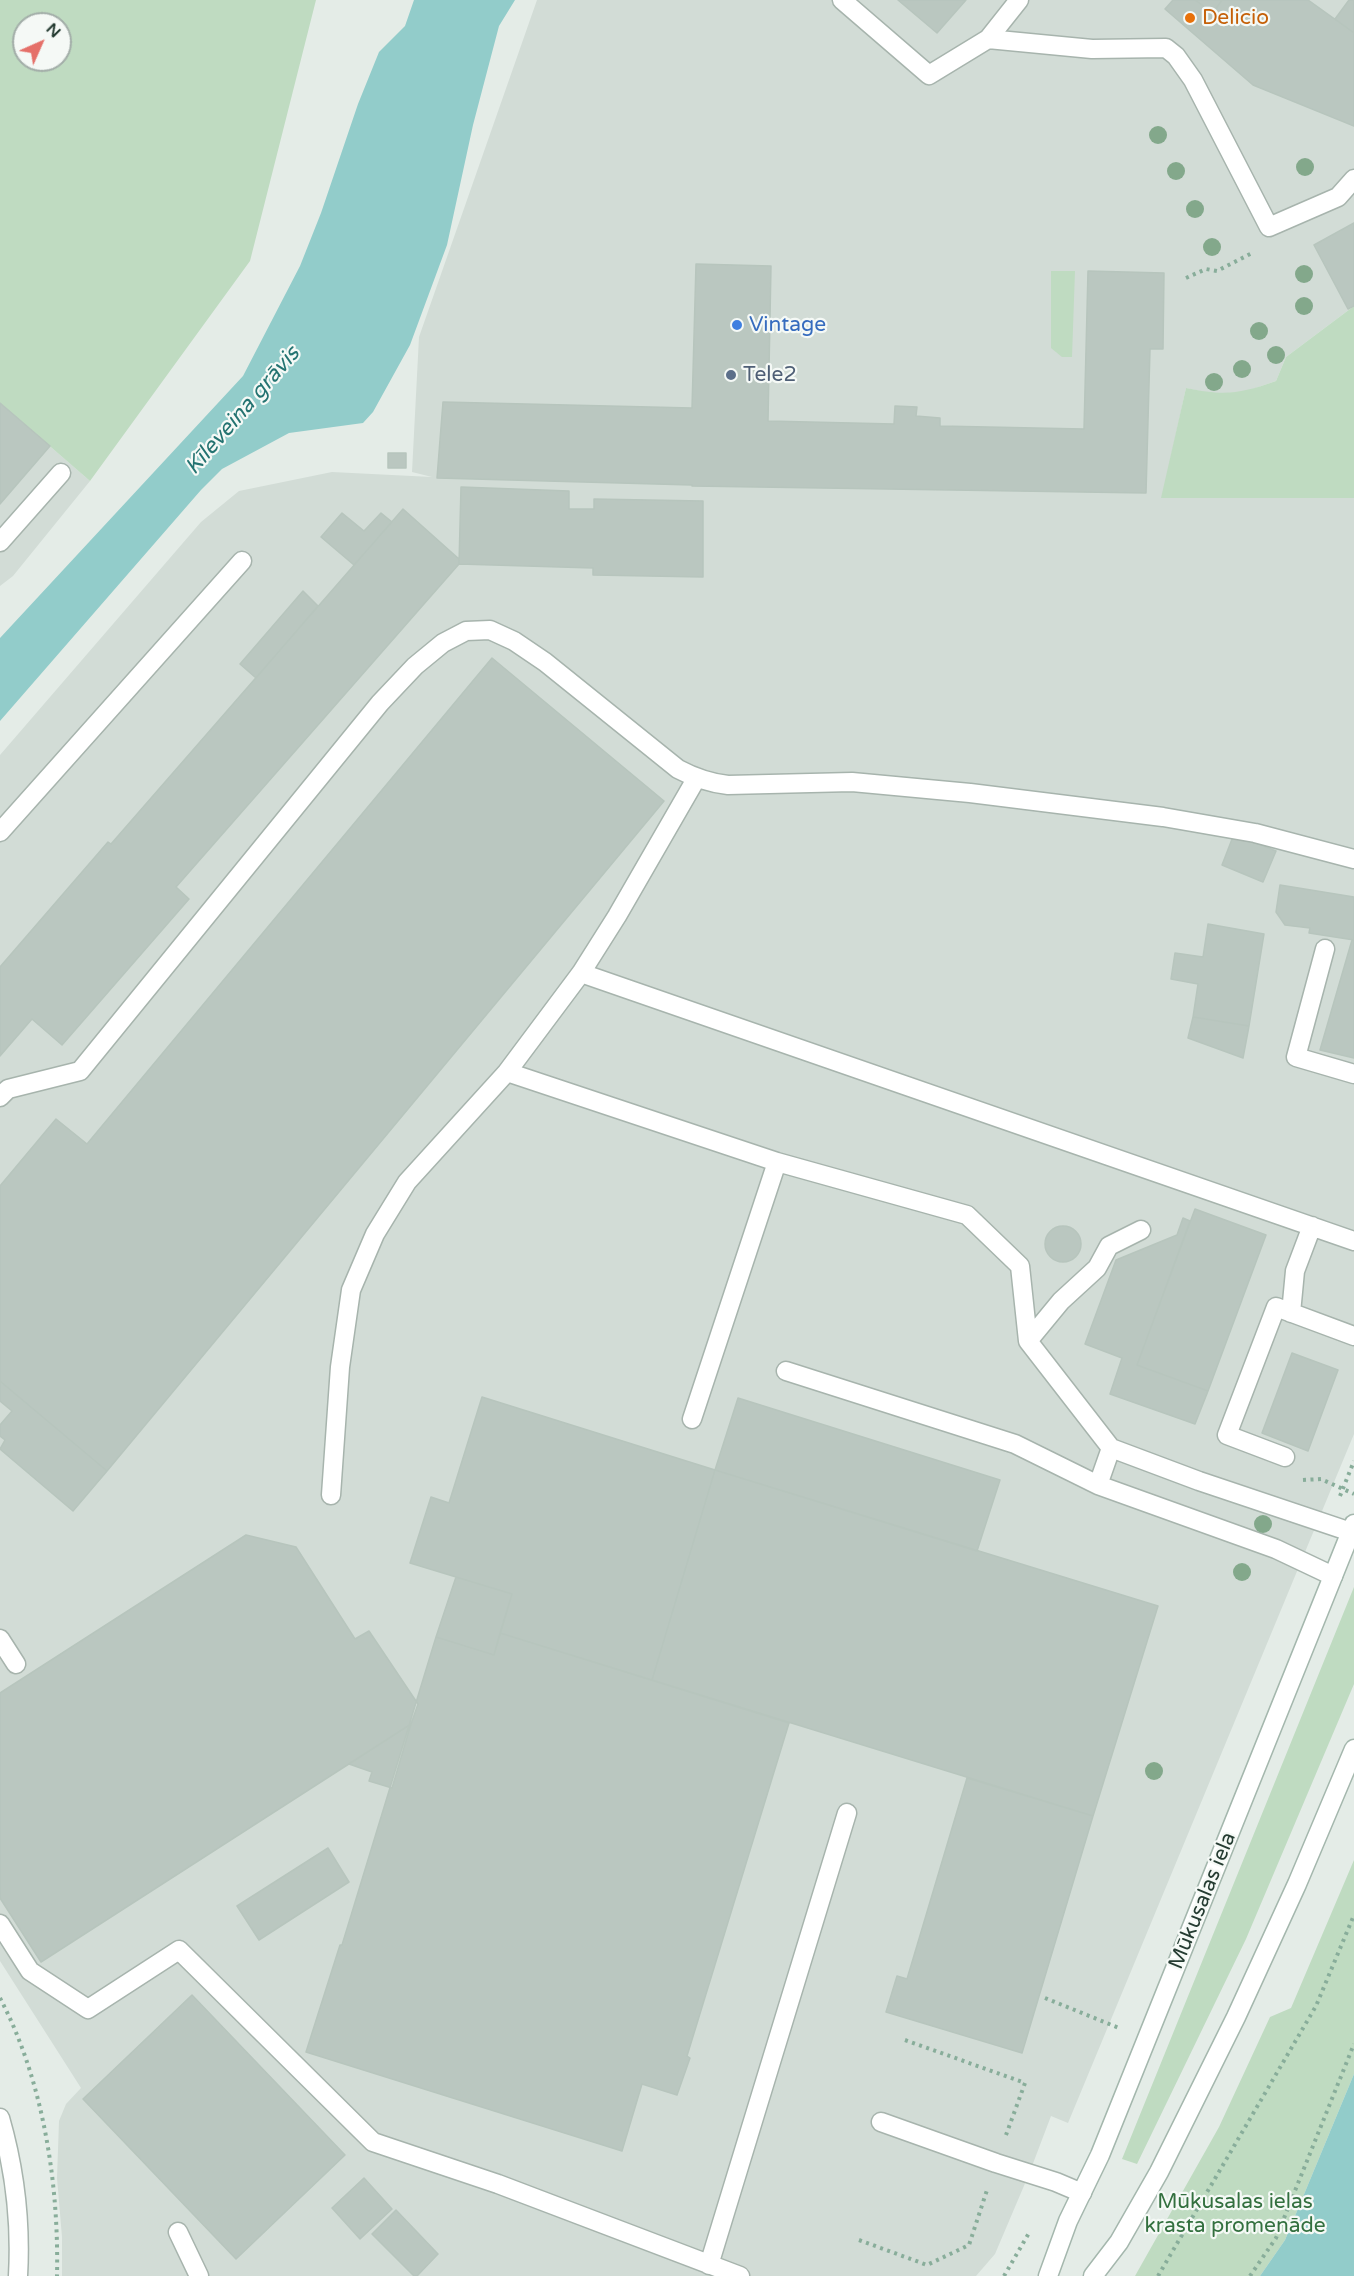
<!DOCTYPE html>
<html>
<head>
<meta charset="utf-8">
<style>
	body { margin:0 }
	#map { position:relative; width:1354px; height:2276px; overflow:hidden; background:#e4ece7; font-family:"Varela Round",sans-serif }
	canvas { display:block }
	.north { position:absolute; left:12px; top:12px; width:60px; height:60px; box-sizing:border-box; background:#f5f9f6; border:2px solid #a2ada8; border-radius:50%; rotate:45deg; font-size:16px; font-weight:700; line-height:24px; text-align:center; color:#253c32 }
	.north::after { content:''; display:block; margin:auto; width:21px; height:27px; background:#e57069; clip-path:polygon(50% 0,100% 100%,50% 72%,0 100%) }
</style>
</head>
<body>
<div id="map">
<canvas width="1354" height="2276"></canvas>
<div class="north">N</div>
</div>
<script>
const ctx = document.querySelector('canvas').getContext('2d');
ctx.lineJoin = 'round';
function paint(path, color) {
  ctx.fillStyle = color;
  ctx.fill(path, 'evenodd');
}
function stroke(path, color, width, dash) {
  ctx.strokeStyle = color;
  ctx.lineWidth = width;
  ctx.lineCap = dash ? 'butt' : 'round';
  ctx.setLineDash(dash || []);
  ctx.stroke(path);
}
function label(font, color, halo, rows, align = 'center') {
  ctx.font = font + ' "Varela Round",sans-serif';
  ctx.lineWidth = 4.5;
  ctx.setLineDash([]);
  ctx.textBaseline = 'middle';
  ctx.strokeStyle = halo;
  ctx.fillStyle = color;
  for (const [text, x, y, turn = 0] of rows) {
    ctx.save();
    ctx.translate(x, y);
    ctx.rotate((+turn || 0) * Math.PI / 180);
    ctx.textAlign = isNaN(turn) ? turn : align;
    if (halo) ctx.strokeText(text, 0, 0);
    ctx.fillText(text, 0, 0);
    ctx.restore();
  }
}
const built = new Path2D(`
	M537,0H1354V306L1286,357L1276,381L1244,392L1214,394L1186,388L1162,498H1354V1434L1068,2123L1051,2116L1029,2174L995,2254L976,2276H62V2237L57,2178L59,2121L66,2104L81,2088L0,1961V755L201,522L239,491L332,472L432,477L412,472L419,337Z
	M0,403L90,481L13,576L0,586Z`);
const green = new Path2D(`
	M0,0H316L250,261L90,481L0,403ZM24,24H60V60H24Z
	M1051,271H1075L1072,357H1062L1051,348Z
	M1354,306V498H1161L1186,388C1225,396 1239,394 1276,381L1286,357Z
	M1354,1587V1684L1246,1939L1137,2164L1122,2159Z
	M1354,1860V2074L1285,2240L1260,2276H1135L1219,2127L1270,2017L1291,2008Z`);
const water = new Path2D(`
	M414,0H515L499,26L473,125L447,245L410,345L373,412L363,423L289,433L222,469L201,490L0,721V638L243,376L300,266L321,213L358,104L379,52L405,26Z
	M1354,2074V2276H1260L1285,2240Z`);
const building = new Path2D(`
	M898,0H966L937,33Z
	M1173,0H1195L1213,13L1222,0H1308L1354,33V126L1253,85L1165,9Z
	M1195,0H1222L1213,13Z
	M1349,0H1354V33L1335,19Z
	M1354,223V306L1348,309L1314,245Z
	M696,264L771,266L768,421L894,424L895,406L917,407L916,416L940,418V426L1084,429L1088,271L1164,273L1163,349H1150L1146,493L692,486V485L437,478L443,402L692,408Z
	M0,403L50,446L0,504Z
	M388,453H406V468H388Z
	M461,487L569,491V509H594V499L703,501V577L593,575V568L459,564Z
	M403,509L459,559V564L176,887L189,899L62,1045L32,1019L0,1056V967L108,842L111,844Z
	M342,513L364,531L381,513L392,522L354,565L321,537Z
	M303,591L318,606L256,678L240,664Z
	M492,658L664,801L107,1471L0,1381V1186L56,1119L87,1144Z
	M1234,834L1276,851L1263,882L1222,865Z
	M1280,885L1354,897V940L1309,933L1310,928L1285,925L1276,912Z
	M1208,924L1264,934L1249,1026L1193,1017L1198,984L1171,979L1175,953L1203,957Z
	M1352,940H1354V1058L1320,1050Z
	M1193,1017L1249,1026L1243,1058L1188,1038Z
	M1195,1209L1266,1235L1208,1391L1137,1365Z
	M1183,1218L1190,1221L1137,1365L1208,1391L1195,1424L1110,1394L1122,1358L1085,1344L1116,1260L1177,1235Z
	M1045 1244a18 18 0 1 1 36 0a18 18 0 1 1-36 0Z
	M1292,1353L1338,1370L1308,1451L1262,1433Z
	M0,1381L107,1471L73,1511L0,1449L5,1440L0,1436V1425L12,1411L0,1401Z
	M482,1397L715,1470L652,1680L500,1633L512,1594L410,1563L431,1497L449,1503Z
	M738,1398L1000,1480L977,1551L715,1470Z
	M715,1470L1158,1606L1093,1816L652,1680Z
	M246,1535L296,1547L355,1639L369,1631L418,1704L411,1724L41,1962L0,1898V1693Z
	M456,1577L512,1594L494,1655L436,1637Z
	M500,1633L789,1723L687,2056L690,2058L677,2095L642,2084L622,2151L306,2052L340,1945H342L436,1637L494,1655Z
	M411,1724L392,1788L369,1781L372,1772L349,1764Z
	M967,1778L1093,1816L1022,2053L886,2012L897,1976L907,1979Z
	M328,1848L349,1882L259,1940L237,1906Z
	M192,1995L345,2155L236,2259L83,2099Z
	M364,2178L392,2209L360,2239L332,2208Z
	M396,2210L438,2254L417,2276H414L372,2234Z`);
const path = new Path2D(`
	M1186,278L1206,269L1217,271L1254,252
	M1303,1480L1321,1479L1354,1494
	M1340,1496L1354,1461
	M0,1998C43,2080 59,2183 57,2276
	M1045,1998L1119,2028
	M905,2040L1025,2083L1006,2135
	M859,2240L927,2265L969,2245L987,2190
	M1004,2276L1029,2233
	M1158,2276L1316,2006L1354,1915
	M1250,2276L1276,2238L1354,2044`);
const service = new Path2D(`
	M842,0L929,75L988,39L1019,0
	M988,39L1092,49L1166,48L1176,56L1193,80L1269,227L1338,197L1354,179
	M0,542L61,473
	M0,832L242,561
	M1325,949L1296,1057L1354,1074
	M581,973L1354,1241
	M507,1072L581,973L617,916L696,779
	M0,1097L8,1089L80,1071L380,703L415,666L443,643L466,631L490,630L514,641L545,662L678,769C695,778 709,783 728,785L852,782L970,793L1163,817L1255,833L1354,859
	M1291,1313L1295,1271L1312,1226
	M1028,1341L1061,1301L1097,1268L1109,1246L1141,1230
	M786,1371L1015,1444L1098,1485L1276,1549L1333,1576
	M692,1419L777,1162
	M1111,1448L1199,1481L1351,1532
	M1285,1457L1227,1435L1276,1307L1354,1336
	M331,1495L340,1367L351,1290L375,1234L407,1182L507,1072L777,1162L967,1215L1020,1266L1028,1341L1111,1448L1098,1485
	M0,1639L16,1664
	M0,1924L30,1971L88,2009L179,1950L373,2142L498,2184L740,2276
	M881,2122L996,2163L1056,2182L1082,2193
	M178,2232L199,2276
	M709,2265L847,1813`);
const minor = new Path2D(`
	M0,2118C15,2170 21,2223 18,2276`);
const secondary = new Path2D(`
	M1048,2276L1068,2221L1100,2155L1354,1524
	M1093,2276L1119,2242L1159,2172L1236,2017L1297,1884L1354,1749`);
const trees = [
	[1158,135],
	[1305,167],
	[1176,171],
	[1195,209],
	[1212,247],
	[1304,274],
	[1304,306],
	[1259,331],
	[1276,355],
	[1242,369],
	[1214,382],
	[1263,1524],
	[1242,1572],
	[1154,1771]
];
const markers = [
	[1190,18,6,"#e8710a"],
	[737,325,6,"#3f7fe0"],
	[731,375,6,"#5c6f8a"]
];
const foodNames = [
	["Delicio",1202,18]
];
const shopNames = [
	["Vintage",749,325]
];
const serviceNames = [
	["Tele2",743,375]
];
const streetNames = [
	["Mūkusalas iela",1203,1901,-68]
];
const parkNames = [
	["Mūkusalas ielas",1235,2202],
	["krasta promenāde",1235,2226]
];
const waterNames = [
	["Kīleveina grāvis",243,411,-49]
];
paint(built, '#d2dcd6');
paint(green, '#bfdbc1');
paint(water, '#92ccca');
paint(building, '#bac7c0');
stroke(building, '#b7c5bd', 1.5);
stroke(service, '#a7b4ad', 21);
stroke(minor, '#a7b4ad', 21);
stroke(secondary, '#a4b7ad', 21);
stroke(path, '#88ad9a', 4, [3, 4.5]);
stroke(service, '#fff', 18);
stroke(minor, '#fff', 18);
stroke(secondary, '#fff', 18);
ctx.fillStyle = '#83a88b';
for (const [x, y] of trees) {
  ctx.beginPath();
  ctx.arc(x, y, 9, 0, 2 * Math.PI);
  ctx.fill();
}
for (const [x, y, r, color] of markers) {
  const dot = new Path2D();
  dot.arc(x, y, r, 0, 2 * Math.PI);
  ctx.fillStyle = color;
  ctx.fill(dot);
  stroke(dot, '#f5f9f6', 2);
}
label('21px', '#c56008', '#f5f9f6', foodNames, 'left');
label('21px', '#366cbe', '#f5f9f6', shopNames, 'left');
label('21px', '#4e5e75', '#f5f9f6', serviceNames, 'left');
label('21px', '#253c32', '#f5f9f6', streetNames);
label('21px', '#33703f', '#f5f9f6', parkNames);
label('italic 22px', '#247371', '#f5f9f6', waterNames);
</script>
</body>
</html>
